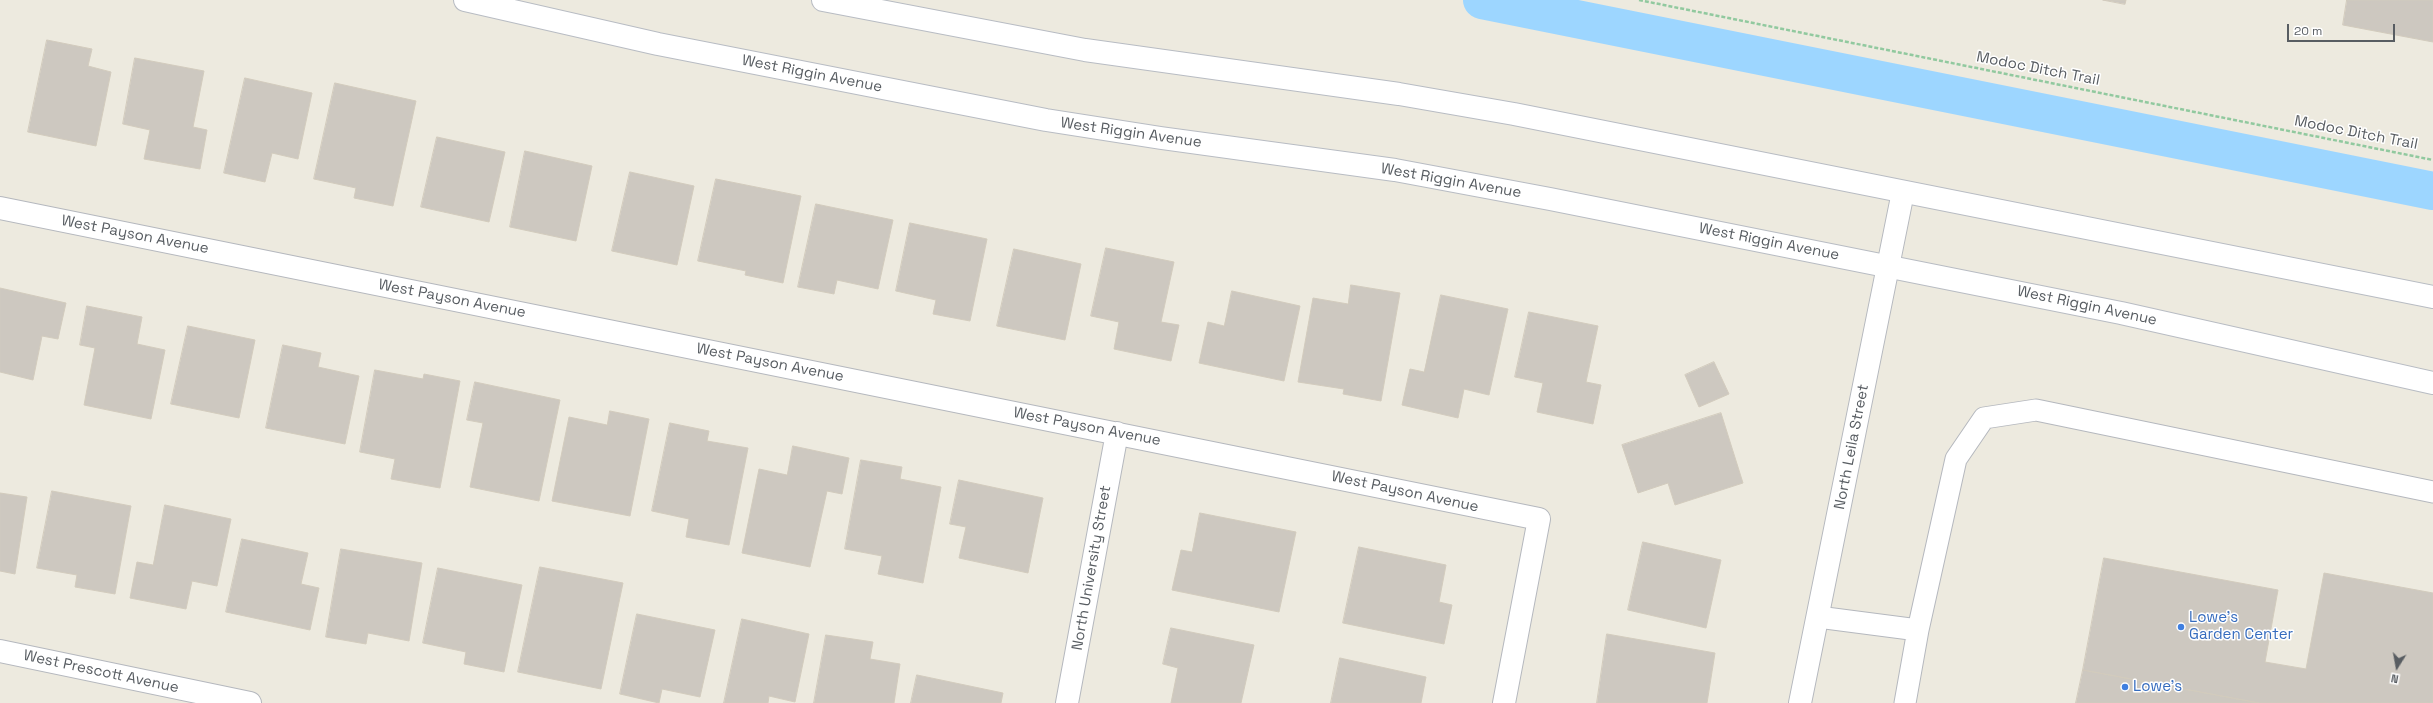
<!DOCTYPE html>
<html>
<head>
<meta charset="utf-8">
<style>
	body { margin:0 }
	#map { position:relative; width:2433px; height:703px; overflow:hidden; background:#edeadf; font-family:"Space Grotesk",sans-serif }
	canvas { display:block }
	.north { position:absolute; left:2377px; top:647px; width:40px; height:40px; -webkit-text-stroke:3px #fff; paint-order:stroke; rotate:191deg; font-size:11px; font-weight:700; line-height:16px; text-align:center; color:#585d62 }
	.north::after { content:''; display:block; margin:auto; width:14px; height:18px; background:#585d62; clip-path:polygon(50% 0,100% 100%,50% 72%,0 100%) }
	.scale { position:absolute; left:2287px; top:24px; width:108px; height:18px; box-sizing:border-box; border:2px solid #585d62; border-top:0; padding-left:5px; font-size:12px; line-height:14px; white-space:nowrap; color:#585d62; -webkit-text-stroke:3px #fff; paint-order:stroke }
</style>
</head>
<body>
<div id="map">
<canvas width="2433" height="703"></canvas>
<div class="north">N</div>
<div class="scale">20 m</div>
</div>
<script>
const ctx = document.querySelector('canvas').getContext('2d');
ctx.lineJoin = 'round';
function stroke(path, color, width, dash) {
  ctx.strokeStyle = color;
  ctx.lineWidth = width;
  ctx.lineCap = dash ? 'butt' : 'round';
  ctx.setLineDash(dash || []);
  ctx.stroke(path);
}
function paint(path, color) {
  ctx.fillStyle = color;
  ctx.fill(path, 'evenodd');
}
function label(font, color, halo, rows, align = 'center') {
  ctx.font = font + ' "Space Grotesk",sans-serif';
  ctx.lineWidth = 3;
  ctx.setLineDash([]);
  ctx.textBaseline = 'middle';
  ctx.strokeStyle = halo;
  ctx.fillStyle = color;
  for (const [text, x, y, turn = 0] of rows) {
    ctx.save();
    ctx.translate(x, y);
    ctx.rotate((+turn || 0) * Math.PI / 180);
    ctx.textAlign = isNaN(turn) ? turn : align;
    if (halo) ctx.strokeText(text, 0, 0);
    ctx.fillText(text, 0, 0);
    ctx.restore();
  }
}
const canal = new Path2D(`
	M1482,0L2433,191`);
const building = new Path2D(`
	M2103,0H2126L2125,4Z
	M2347,0H2433V42L2343,25Z
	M47,40L92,49L88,66L111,72L96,146L28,132Z
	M135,58L204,71L193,127L207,130L200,169L144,159L150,130L123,124Z
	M245,78L312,93L298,159L272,153L265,182L224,173Z
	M335,83L416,101L393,206L354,198L356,188L314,179Z
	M437,137L505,152L489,222L421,207Z
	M525,151L592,166L576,241L510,227Z
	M630,172L694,186L677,265L612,251Z
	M716,179L801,196L783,283L745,275L746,271L698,261Z
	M816,204L893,220L878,289L837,280L834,294L798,287Z
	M910,223L987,239L970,321L933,314L936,300L896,291Z
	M1106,248L1174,262L1161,322L1179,325L1171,361L1114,349L1119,322L1091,316Z
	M1014,249L1081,264L1065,340L997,326Z
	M1351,285L1400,293L1381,401L1343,394L1344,389L1298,382L1313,298L1348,304Z
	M0,288L66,303L58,339L42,336L33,380L0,372Z
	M1232,291L1300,306L1284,381L1199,363L1208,322L1224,326Z
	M1441,295L1508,309L1489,395L1464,389L1458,418L1402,405L1410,369L1424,372Z
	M87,306L142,317L137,344L165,350L151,419L84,405L95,348L80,345Z
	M1529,312L1598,326L1586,382L1601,385L1593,424L1537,412L1543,383L1515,377Z
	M188,326L255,340L239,418L171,404Z
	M283,345L321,353L318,367L359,376L345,444L266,428Z
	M1714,362L1729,394L1699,407L1685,375Z
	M375,370L423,379L424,374L460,381L440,488L391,479L395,459L360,452Z
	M475,382L560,400L539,501L470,487L483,423L467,420Z
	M610,411L649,419L630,516L552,501L569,417L607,425Z
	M1721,413L1743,483L1675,505L1668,483L1638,493L1622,445Z
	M670,423L709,431L707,441L748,448L729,545L686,537L689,519L652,511Z
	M793,446L849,458L842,494L827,491L810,567L742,553L759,469L787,475Z
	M861,460L902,467L900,479L941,487L923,583L878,574L882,556L845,549Z
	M959,480L1043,498L1028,573L959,558L966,527L950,524Z
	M52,491L131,506L115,594L75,587L77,575L37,568Z
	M0,493L27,497L15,574L0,571Z
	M165,505L231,519L217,586L192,581L186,609L130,598L137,562L153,565Z
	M1200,513L1296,532L1279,612L1172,590L1181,550L1192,552Z
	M242,539L308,553L301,584L319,588L310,630L226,612Z
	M1643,542L1721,560L1706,628L1628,610Z
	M1359,547L1446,565L1439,602L1452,605L1444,644L1343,623Z
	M341,549L422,563L409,641L368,633L366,644L326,637Z
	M2104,558L2278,590L2265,662L2306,669L2324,573L2433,593V703H2259L2083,670Z
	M540,567L623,583L601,689L518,672Z
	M438,568L522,585L504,672L464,664L466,652L423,643Z
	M637,614L715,630L700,697L662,689L659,703L620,694Z
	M742,619L809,634L795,702L769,696L768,703H724Z
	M1171,628L1254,645L1241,703H1171L1178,668L1163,664Z
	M1607,634L1715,653L1707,703H1597Z
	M826,635L873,642L870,659L900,664L894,703H814Z
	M1340,658L1426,677L1421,703H1331Z
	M2083,670L2259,703H2076Z
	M917,675L1003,693L1001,703H911Z`);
const path = new Path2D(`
	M1639,0L2433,160`);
const lane = new Path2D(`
	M1818,617L1918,630
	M1905,703L1918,630L1956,459L1984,418L2036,410L2433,492`);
const street = new Path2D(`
	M0,208L1539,519L1504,703
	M0,651L250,703
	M1067,703L1117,433
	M1800,703L1903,192`);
const secondary = new Path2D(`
	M465,0L658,44L1046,120L1161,138L1395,170L1550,199L2121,313L2433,383
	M823,0L1085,50L1399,94L1514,114L2433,297`);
const markers = [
	[2181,627,4,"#3f7fe0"],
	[2125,687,4,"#3f7fe0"]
];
const streetNames = [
	["Modoc Ditch Trail",2038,69,11],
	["West Riggin Avenue",812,74,11],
	["West Riggin Avenue",1131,133,8],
	["Modoc Ditch Trail",2356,133,11],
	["West Riggin Avenue",1451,181,10],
	["West Payson Avenue",135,235,11],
	["West Riggin Avenue",1769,242,11],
	["West Payson Avenue",452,299,11],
	["West Riggin Avenue",2087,306,12],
	["West Payson Avenue",770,363,11],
	["West Payson Avenue",1087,427,11],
	["North Leila Street",1852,447,-79],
	["West Payson Avenue",1405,492,12],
	["North University Street",1092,568,-80],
	["West Prescott Avenue",101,672,12]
];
const shopNames = [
	["Lowe's",2189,618],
	["Garden Center",2189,635],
	["Lowe's",2133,687]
];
stroke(canal, '#9dd6ff', 38);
paint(building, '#cdc8c0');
stroke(building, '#d2cbbd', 1);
stroke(lane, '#b5b8be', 23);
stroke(street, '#b5b8be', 24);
stroke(secondary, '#b8bcc3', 24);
stroke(path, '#91c99f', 2.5, [4, 2]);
stroke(lane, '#fff', 21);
stroke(street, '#fff', 22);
stroke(secondary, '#fff', 22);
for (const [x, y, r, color] of markers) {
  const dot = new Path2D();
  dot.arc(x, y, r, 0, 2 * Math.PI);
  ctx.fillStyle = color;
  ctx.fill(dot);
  stroke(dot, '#fff', 1.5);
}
label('15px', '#585d62', '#fff', streetNames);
label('15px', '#366cbe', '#fff', shopNames, 'left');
</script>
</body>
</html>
